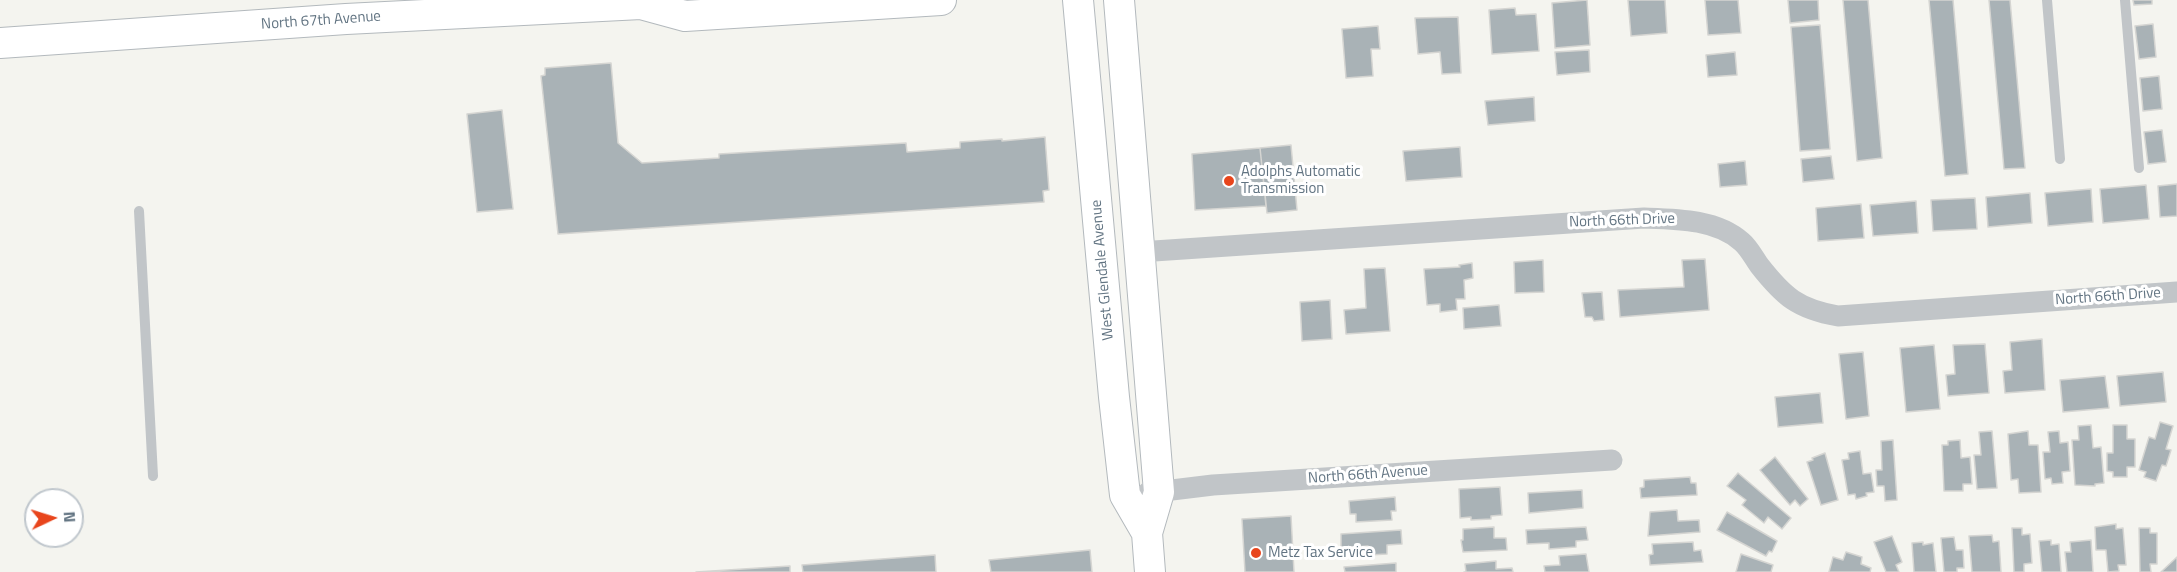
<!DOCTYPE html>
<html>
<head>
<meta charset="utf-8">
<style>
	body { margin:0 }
	#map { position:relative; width:2177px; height:572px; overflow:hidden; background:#f4f4ef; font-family:"Titillium Web",sans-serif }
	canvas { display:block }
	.north { position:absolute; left:24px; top:488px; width:60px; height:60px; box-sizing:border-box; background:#fff; border:2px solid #c0c7cd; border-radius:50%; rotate:86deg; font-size:16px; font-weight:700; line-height:24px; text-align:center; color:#627482 }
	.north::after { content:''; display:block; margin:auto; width:21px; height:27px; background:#e8451c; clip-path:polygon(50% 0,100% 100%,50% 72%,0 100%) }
</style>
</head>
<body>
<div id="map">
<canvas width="2177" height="572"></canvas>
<div class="north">N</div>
</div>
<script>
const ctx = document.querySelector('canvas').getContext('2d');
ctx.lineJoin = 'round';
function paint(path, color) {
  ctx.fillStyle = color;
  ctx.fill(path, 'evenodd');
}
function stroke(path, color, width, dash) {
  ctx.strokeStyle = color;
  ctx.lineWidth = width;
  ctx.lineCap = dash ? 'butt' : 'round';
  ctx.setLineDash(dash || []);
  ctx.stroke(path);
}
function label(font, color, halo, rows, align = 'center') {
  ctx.font = font + ' "Titillium Web",sans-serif';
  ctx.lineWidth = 6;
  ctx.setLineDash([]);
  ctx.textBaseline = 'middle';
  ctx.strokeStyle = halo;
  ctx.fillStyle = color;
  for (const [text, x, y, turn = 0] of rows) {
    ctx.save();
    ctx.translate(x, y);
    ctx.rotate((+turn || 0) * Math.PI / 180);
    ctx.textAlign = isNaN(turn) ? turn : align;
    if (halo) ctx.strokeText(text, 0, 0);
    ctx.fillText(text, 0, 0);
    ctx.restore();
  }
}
const building = new Path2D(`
	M1587,0L1590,45L1555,48L1552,3Z
	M1628,0H1665L1667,33L1631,36Z
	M1705,0H1738L1741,33L1708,35Z
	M1788,0H1818L1819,20L1790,23Z
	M1843,0H1868L1882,158L1857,161Z
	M1929,0H1953L1968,174L1945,176Z
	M1989,0H2010L2025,168L2004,169Z
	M2133,0H2152V4L2134,5Z
	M1515,8L1516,15L1536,14L1539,51L1492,54L1489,10Z
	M1458,17L1461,73L1442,74L1440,52L1418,54L1415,18Z
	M2153,24L2156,57L2139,59L2135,26Z
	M1820,25L1830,149L1800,151L1791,27Z
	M1378,26L1380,49H1371L1373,76L1346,78L1342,29Z
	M1589,50L1590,72L1557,75L1555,52Z
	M1735,52L1737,75L1708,77L1706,55Z
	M611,63L618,143L642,163L719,158V154L906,143L907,152L960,148V142L1002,139V141L1045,137L1049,190L1043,191L1044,202L558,234L541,76L545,75V68Z
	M2159,76L2162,109L2143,111L2140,78Z
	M1534,97L1535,121L1488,125L1485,101Z
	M502,110L513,209L477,212L467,114Z
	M2162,130L2166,162L2148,164L2144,132Z
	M1291,145L1297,210L1267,213L1260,148Z
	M1460,147L1462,177L1406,181L1403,151Z
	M1260,148L1266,206L1195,210L1192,154Z
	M1831,156L1834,179L1803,182L1801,159Z
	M1745,161L1747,185L1720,187L1718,164Z
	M2177,184V216L2160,217L2158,186Z
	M2146,185L2149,219L2103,223L2100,189Z
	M2091,189L2093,222L2048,226L2045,193Z
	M2030,193L2032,223L1988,227L1986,197Z
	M1975,198L1977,229L1933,231L1931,200Z
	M1916,201L1918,233L1873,236L1870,205Z
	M1861,204L1864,238L1818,241L1816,208Z
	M1705,259L1709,310L1620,317L1618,290L1684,287L1682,260Z
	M1543,260L1544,292L1515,293L1514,262Z
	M1472,263L1473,278L1464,280L1465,299H1456L1457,310L1440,312V304L1427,305L1424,269L1460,267L1459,265Z
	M1385,268L1390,331L1346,334L1344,310L1366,308L1364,269Z
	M1602,292L1604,320L1594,321L1592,317H1585L1582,293Z
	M1330,300L1332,339L1302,341L1300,302Z
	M1499,305L1501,326L1464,329L1463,308Z
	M2042,339L2045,390L2005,393L2003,371L2012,370L2010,342Z
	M1985,344L1989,393L1948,396L1946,375L1955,374L1953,345Z
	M1934,345L1940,409L1906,412L1900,348Z
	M1863,352L1869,416L1846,419L1839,354Z
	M2163,372L2166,402L2120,406L2117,376Z
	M2105,376L2109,408L2063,412L2060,380Z
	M1820,393L1823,423L1778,427L1775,397Z
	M2160,422L2173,426L2166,449L2171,450L2166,466L2162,465L2156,481L2144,477L2146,472L2139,470L2149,437L2155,439Z
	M2091,425L2093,448L2101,447L2104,483L2095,484V486L2075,485L2072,440H2079L2078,426Z
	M2113,425H2127V439H2135V467H2127V477H2113V472L2107,471V453H2113Z
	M1992,431L1997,488L1977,489L1974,455H1981L1979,432Z
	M2028,431L2029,445H2038L2041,492L2019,493L2018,479L2011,480L2008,434Z
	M2059,431L2060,443L2068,442L2070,471L2062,472L2063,483L2052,484L2051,478L2045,479L2043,452H2050L2048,432Z
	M1893,440L1897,500L1885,501L1884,486H1877L1876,470H1882L1881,441Z
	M1960,440L1961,458L1970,457L1972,484H1963V491H1944L1942,445H1948V441Z
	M1860,451L1863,474L1871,473L1874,492L1866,493L1867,496L1856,499L1855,494L1848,495L1842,460L1849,459L1848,453Z
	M1825,453L1838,500L1821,505L1807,462L1813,460L1812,458Z
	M1775,457L1808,499L1800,506L1795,500L1790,505L1760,470Z
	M1738,473L1791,518L1782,529L1768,517L1764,523L1742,505L1746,500L1727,486Z
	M1690,477L1691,483H1696L1697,495L1641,498L1640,488L1644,487V480Z
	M1500,487L1502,515L1491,516V519L1471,520V517L1460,518L1459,489Z
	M1582,490L1583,508L1529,513L1528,493Z
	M1395,497L1396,511H1391L1392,520L1356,522V514H1350L1349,501Z
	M1677,510L1678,521L1699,520L1700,532L1648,536L1650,512Z
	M1727,512L1777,541L1772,552L1769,551L1766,556L1717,530Z
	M1291,516L1294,572H1245L1242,519Z
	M2116,524V529L2123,528L2126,565H2118L2119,571L2108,572L2106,550H2096L2095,527Z
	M1494,527V538H1506L1507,550L1463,552L1461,540H1463V529Z
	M1586,527L1588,540L1576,541V547L1549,549V543L1527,544L1526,530Z
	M2012,528H2022V535L2030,534L2032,563L2024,564V572H2014Z
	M2139,528H2150V533H2157V564H2150L2151,572H2140Z
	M1401,530L1402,544L1387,545V554L1369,555L1368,546L1341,548V534Z
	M1992,535L1993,542L1999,541L2001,572H1972L1969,536Z
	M1892,536L1902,562L1896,565L1899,572H1886L1874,542Z
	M1954,537L1956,550H1963L1964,568H1957V572H1944L1941,538Z
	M2051,540V545L2059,544L2061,572H2042L2039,541Z
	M2091,540L2093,572H2067L2065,552H2071L2070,542Z
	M1693,542L1694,551L1701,550L1703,562L1650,565L1649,555L1653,554L1652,544Z
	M1923,542V545L1933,543L1936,572H1914L1912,543Z
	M1090,550L1092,572H991L989,560Z
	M1846,552L1862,557L1861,564L1871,568L1870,572H1829L1833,557L1843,560Z
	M1586,554L1589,572H1545L1544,566L1560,565L1559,556Z
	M1741,554L1773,565L1771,572H1736Z
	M935,555L936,572H803L802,565Z
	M2177,557V572H2161Z
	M1496,561V569L1512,568L1513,572H1464H1466L1465,564Z
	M1396,563V572H1345L1344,567Z
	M790,566V572H696Z`);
const service = new Path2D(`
	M2047,0L2060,159
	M2125,0L2139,168
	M139,211L153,476`);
const minor = new Path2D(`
	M1139,252L1644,218C1676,219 1717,219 1742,242C1749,248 1754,258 1759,265C1784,297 1798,309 1838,316L2177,292
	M1147,493L1213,485L1612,460`);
const secondary = new Path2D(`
	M1078,0L1114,397L1125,495L1147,533
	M1119,0L1159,492L1147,533L1150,572
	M0,43L346,19L641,4L685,16L941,0`);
const markers = [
	[1229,181,6,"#e8451c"],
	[1256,553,6,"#e8451c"]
];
const streetNames = [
	["North 67th Avenue",321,21,-4],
	["North 66th Drive",1622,221,-2],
	["West Glendale Avenue",1103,270,-95],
	["North 66th Drive",2108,297,-4],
	["North 66th Avenue",1368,475,-4]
];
const poiNames = [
	["Adolphs Automatic",1241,172],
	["Transmission",1241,189],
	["Metz Tax Service",1268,553]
];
paint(building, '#a9b2b6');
stroke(building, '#d5d5d2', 1.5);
stroke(secondary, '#b3b9bd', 32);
stroke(service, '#c1c5c8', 10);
stroke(minor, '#c1c5c8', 21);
stroke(secondary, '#fff', 30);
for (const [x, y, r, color] of markers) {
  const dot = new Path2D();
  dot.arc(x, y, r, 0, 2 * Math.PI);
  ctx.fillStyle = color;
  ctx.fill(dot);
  stroke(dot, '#fff', 2);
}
label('15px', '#627482', '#fff', streetNames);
label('15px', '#627482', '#fff', poiNames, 'left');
</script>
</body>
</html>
